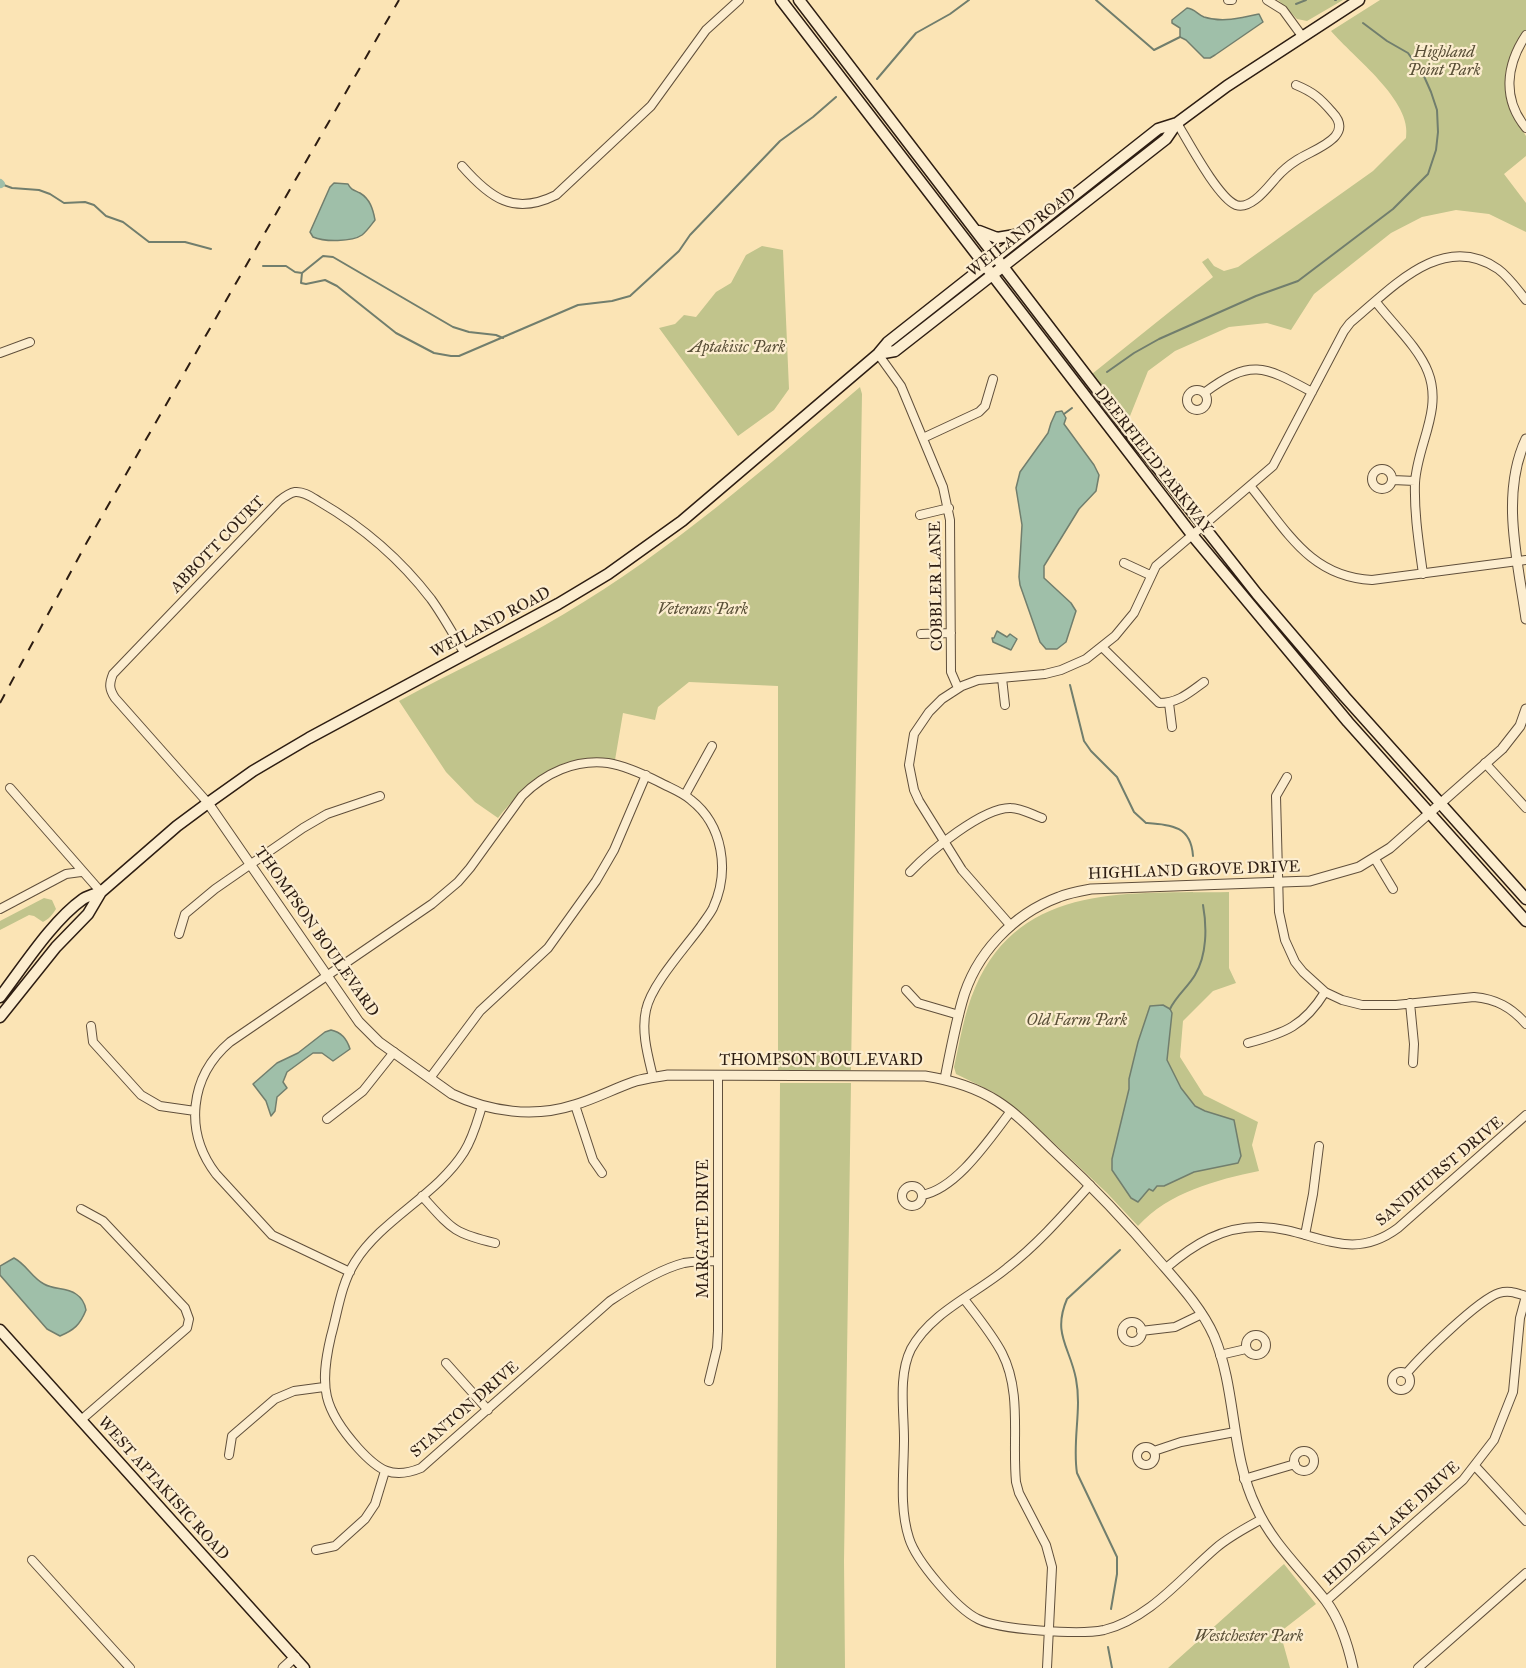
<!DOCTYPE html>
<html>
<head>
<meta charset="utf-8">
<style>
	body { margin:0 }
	canvas { display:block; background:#fbe4b5 }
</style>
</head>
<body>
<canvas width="1526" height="1668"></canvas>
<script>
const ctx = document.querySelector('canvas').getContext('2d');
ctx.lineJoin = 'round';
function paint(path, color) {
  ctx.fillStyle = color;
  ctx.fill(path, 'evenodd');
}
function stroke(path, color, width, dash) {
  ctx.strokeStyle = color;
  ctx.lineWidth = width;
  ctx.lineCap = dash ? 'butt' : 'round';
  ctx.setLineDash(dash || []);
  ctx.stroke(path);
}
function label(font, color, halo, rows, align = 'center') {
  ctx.font = font + ' "IM FELL Great Primer",serif';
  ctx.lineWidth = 4.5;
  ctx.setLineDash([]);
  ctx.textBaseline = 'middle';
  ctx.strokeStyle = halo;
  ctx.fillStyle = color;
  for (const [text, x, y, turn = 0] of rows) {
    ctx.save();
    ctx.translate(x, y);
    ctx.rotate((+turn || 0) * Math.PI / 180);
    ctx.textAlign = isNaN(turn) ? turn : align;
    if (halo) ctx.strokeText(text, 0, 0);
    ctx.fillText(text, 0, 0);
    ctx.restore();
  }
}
const green = new Path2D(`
	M1278,0H1343L1307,21L1297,19Z
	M1380,0H1526V31L1512,53L1505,75V87L1511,113L1526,136V156L1504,174L1526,203V232L1489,214L1456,210L1422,217L1391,233L1314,294L1291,330L1267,323L1229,327L1175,351L1148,371L1128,421L1092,374L1213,277L1202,262L1208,258L1214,266L1224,271L1238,267L1373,171L1406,138C1413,101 1353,57 1331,31Z
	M762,246L783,250L789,389L774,410L738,436L659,328L675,324L684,315L696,317L716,292L731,283L746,255Z
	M860,387L862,394L851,1070H778V686L689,682L658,707L655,720L623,713L615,760C562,750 529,780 498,818L475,802L446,772L399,701C453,671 511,646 564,614C672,550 765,468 860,387Z
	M1229,892V968L1236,983L1213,991L1183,1021L1180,1057L1204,1095L1258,1122L1252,1145L1259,1171C1216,1180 1169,1192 1138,1226L1107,1193L1023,1114L993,1092L956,1074L954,1067C960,1041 964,1013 975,988C1021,880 1133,894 1229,892Z
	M44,898L52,900L56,909C52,915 49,919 43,922L34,916L29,915L0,930V921Z
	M780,1083H851L844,1561L845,1668H776Z
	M1284,1564L1316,1604L1280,1632L1290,1668H1168Z`);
const water = new Path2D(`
	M1187,8C1195,9 1197,14 1204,17C1222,23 1242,18 1259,14L1263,22L1215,55L1210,58H1204L1186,40L1180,37V28L1172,23V20Z
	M334,183L348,184C351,190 354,190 360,193C370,199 373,209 375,220C371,225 367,231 362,235C352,242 324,242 313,237L310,232L330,187Z
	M1062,411L1066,418L1064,424L1094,465L1099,475L1096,491L1079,509L1044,566V578L1071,603L1076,611L1066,642L1057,649H1046L1040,642L1020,585L1019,577L1022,525L1016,488L1020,472L1048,433L1051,423L1056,412Z
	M997,631L1007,637L1010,634L1017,639L1011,650L993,642L992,638H994Z
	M1163,1005L1170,1009L1172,1013L1167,1060L1181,1088L1195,1106L1205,1111L1234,1120L1241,1156L1238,1163L1194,1172L1164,1186H1157L1153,1191L1149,1189L1138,1202L1131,1198L1112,1170V1159L1129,1089V1079L1138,1042L1150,1006Z
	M331,1030C341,1032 347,1039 350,1049L333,1061L322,1053H313L287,1072L283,1082L287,1088L277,1097L275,1111L271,1116L266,1101L253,1084L277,1063L298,1053L325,1032Z
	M14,1258C26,1264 32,1278 44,1284C54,1290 66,1287 76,1294C82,1298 85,1304 86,1310C80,1325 74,1330 60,1336L47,1329L0,1275V1266Z`);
const stream = new Path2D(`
	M1096,0L1154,50L1180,37
	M1335,0H1336
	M1296,4L1306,0
	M877,79L916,33L950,14L969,0
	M1,184L12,188L39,190L50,194L64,203L85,202L94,205L106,216L123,222L149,242H185L211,249
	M263,266H286L295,272L302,273L301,283L306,284L325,280L337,286L396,333L434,353L451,356H459L578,305L612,301L630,296L679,251L690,235L780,141L813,117L836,97
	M302,273L323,256L333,257L453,327L469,332L496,335L503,338
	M1107,372L1134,353L1159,339L1256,296L1298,281L1393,209L1428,174L1436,150L1438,132L1437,110L1431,92L1423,74L1408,53L1387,41L1363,23
	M1064,414L1072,408
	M1070,685L1084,741L1091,751L1117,777L1134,812L1146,823C1172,825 1191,826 1193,856
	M1170,1009C1176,996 1188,987 1195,975C1207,955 1207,927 1203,905
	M1111,1609L1117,1574V1557L1077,1473C1072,1442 1082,1410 1076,1379C1070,1347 1052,1334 1067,1299L1120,1250
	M1108,1647L1112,1668`);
const canal = new Path2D(`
	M0,183L1,184`);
const minor = new Path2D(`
	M1228,0H1232
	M1267,0L1283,10L1302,36
	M1526,35C1506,65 1502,99 1526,128
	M1177,123C1188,141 1218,198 1236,205C1251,210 1267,188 1276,178C1282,171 1289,165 1297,160C1314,149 1356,137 1332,112C1320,98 1313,92 1296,85
	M462,166C490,198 514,216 556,195L651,106L706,30L739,0
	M1376,302C1392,323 1419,348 1428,372C1443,410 1417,445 1415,483C1414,514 1419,544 1423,574
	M0,353L30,342
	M878,354L901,386L943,487L950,520L951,672L958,688
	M1187 400a10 10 0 1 1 20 0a10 10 0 1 1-20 0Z
	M1204,393C1251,358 1264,366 1312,392
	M923,438L979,412L985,406L993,379
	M1372 479a10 10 0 1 1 20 0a10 10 0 1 1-20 0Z
	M1393,480L1415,481
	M1251,487C1287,531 1310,577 1372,580L1526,560
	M920,515L949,508
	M1124,563L1150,575
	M921,634L951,633
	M1102,647L1159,703C1178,703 1189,693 1204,682
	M1002,678L1005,705
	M1169,703L1172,727
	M1485,763L1526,808
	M1287,777L1276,796L1279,912L1285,940L1295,962L1303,972L1325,992L1342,1000L1362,1005H1396L1474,997C1496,999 1511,1007 1526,1024
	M10,788L101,892
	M685,795L712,746
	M208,803L115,698C109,689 109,684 113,674L279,501C284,497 289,493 295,492C304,491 313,498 320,502C363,527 401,560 431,599C444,617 454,636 465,654
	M1375,859L1393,889
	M910,872C929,852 983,807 1011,808C1021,808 1033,815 1042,818
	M0,909L66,874L81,872
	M1011,926L962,870L919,801L914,790L909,765L914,734L929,712L942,699L962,686L978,680L1045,674L1061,670L1086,659L1115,636L1134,613L1156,566L1273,466L1344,331L1350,323C1390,290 1442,230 1498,269C1509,277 1517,289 1526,300
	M179,934L185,914L215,889L303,828L327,814L380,796
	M906,990L918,1003L959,1015
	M1410,1003L1414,1044L1413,1063
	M91,1026L93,1042L141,1095L160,1106L195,1111
	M1248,1043C1285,1033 1304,1026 1325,992
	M430,1078L480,1011L548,948L596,881L614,850L646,775
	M575,1105L593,1160L602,1173
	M482,1106C477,1122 473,1138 464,1152C437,1195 382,1219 355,1262C341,1284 338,1311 331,1336C319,1387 323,1409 358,1448C378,1470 392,1480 421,1468L610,1301C631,1287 660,1269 684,1263C695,1261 706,1261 718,1261
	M327,1119L363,1091L394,1052
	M1090,1185C1064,1214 1038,1244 1007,1268C976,1294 931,1312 911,1349C898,1375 904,1411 904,1439C904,1471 899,1507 909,1538C916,1561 957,1609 978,1619C999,1630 1080,1635 1104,1630C1149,1619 1182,1577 1216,1548C1230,1536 1246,1528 1262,1519
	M902 1196a10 10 0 1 1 20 0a10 10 0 1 1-20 0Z
	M922,1195C957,1189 990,1138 1011,1111
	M422,1196C451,1228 452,1233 495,1243
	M81,1209L103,1221L185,1308L189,1319L187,1328L81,1420
	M1305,1235L1313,1194L1319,1146
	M1166,1268C1194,1244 1223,1226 1261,1227C1313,1228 1348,1265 1398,1228L1526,1115
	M350,1272L272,1235L216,1174C184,1132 189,1077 230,1042L432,904L458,882L470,868L522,796C545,773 575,759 608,763C626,766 643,774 659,782C670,788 682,792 691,800C723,825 730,871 713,908C710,914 705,920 701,926C685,948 651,985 646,1010C641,1032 648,1056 653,1077
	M964,1299C977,1316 992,1334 1002,1353C1022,1392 1012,1439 1016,1482L1019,1493L1046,1545L1052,1567L1047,1668
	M1122 1332a10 10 0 1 1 20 0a10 10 0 1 1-20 0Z
	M1141,1331L1175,1327L1202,1314
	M1246 1345a10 10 0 1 1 20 0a10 10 0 1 1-20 0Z
	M1220,1355L1246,1349
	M446,1363L488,1410
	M1392 1381a9 9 0 1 1 18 0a9 9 0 1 1-18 0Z
	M709,1381L717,1348L718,1331V1075
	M1137 1456a9 9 0 1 1 18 0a9 9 0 1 1-18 0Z
	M1294 1461a10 10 0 1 1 20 0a10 10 0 1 1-20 0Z
	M1154,1451L1181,1442L1235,1432
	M229,1455L232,1436L275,1399L294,1391L324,1387
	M1475,1466L1526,1521
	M1244,1479L1295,1464
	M316,1550L335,1546L365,1519L375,1504L385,1471
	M32,1560L130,1668
	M1326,1601L1463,1480L1494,1440L1513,1392L1520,1318L1526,1296C1516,1293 1509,1290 1499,1293C1479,1299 1421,1356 1406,1374
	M1418,1668L1526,1573`);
const tertiary = new Path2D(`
	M1526,439C1500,494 1518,562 1526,619
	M208,803L359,1022L379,1042L452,1094C490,1112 534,1118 574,1105C595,1099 615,1088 636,1081C646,1078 657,1077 668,1075L925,1076C951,1080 975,1087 997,1101C1019,1115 1036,1134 1055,1152C1093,1187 1128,1224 1161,1263C1181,1286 1202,1309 1214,1336C1237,1391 1230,1453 1256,1507C1272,1543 1302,1570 1326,1601C1340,1620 1348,1645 1353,1668
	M945,1079C950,1053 955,1027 962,1002C975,954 1013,914 1059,897C1069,893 1080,891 1091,889L1310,881L1359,867L1390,848L1502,749L1520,726L1526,709
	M283,1668L295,1657`);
const secondary = new Path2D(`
	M781,0L1193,536L1348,722L1526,921
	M799,0L1138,443L1257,594L1345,697L1526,899
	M979,231L997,238L1021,234
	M878,354L895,351L1166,139L1177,123L1227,86L1359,0
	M0,997C23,967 52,921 83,899C88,896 95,894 101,892
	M0,1017L56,947L88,914L101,892L177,826L208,803L253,771L309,738L558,604L608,574L682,521L878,354L888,342L1158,129L1177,123
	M0,1330L304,1668`);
const rail = new Path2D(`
	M0,703L87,542L399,0`);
const parkNames = [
	["Highland",1444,53],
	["Point Park",1444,71],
	["Aptakisic Park",737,348],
	["Veterans Park",703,610],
	["Old Farm Park",1077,1021],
	["Westchester Park",1249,1637]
];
const streetNames = [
	["WEILAND ROAD",1022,233,-38],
	["DEERFIELD PARKWAY",1153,461,52],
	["ABBOTT COURT",218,545,-46],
	["COBBLER LANE",937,586,-91],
	["WEILAND ROAD",491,623,-28],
	["HIGHLAND GROVE DRIVE",1194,871,-2],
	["THOMPSON BOULEVARD",316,932,55],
	["THOMPSON BOULEVARD",821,1061],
	["SANDHURST DRIVE",1440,1172,-40],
	["MARGATE DRIVE",704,1229,-90],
	["STANTON DRIVE",465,1410,-41],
	["WEST APTAKISIC ROAD",163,1489,48],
	["HIDDEN LAKE DRIVE",1392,1524,-42]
];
paint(green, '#c1c48c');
paint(water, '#9fbfa9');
stroke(water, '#717e6d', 1.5);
stroke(stream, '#717e6d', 2);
stroke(canal, '#9fbfa9', 8);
stroke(minor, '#604f3b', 10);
stroke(tertiary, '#604f3b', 11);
stroke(secondary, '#2d1d12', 13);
stroke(minor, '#fcedcf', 8);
stroke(tertiary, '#fcedcf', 9);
stroke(secondary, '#fcedcf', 10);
stroke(rail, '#2d1d12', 2, [10, 10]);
label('italic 16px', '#594f37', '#fcedcf', parkNames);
label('16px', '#2d1d12', '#fcedcf', streetNames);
</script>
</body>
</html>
